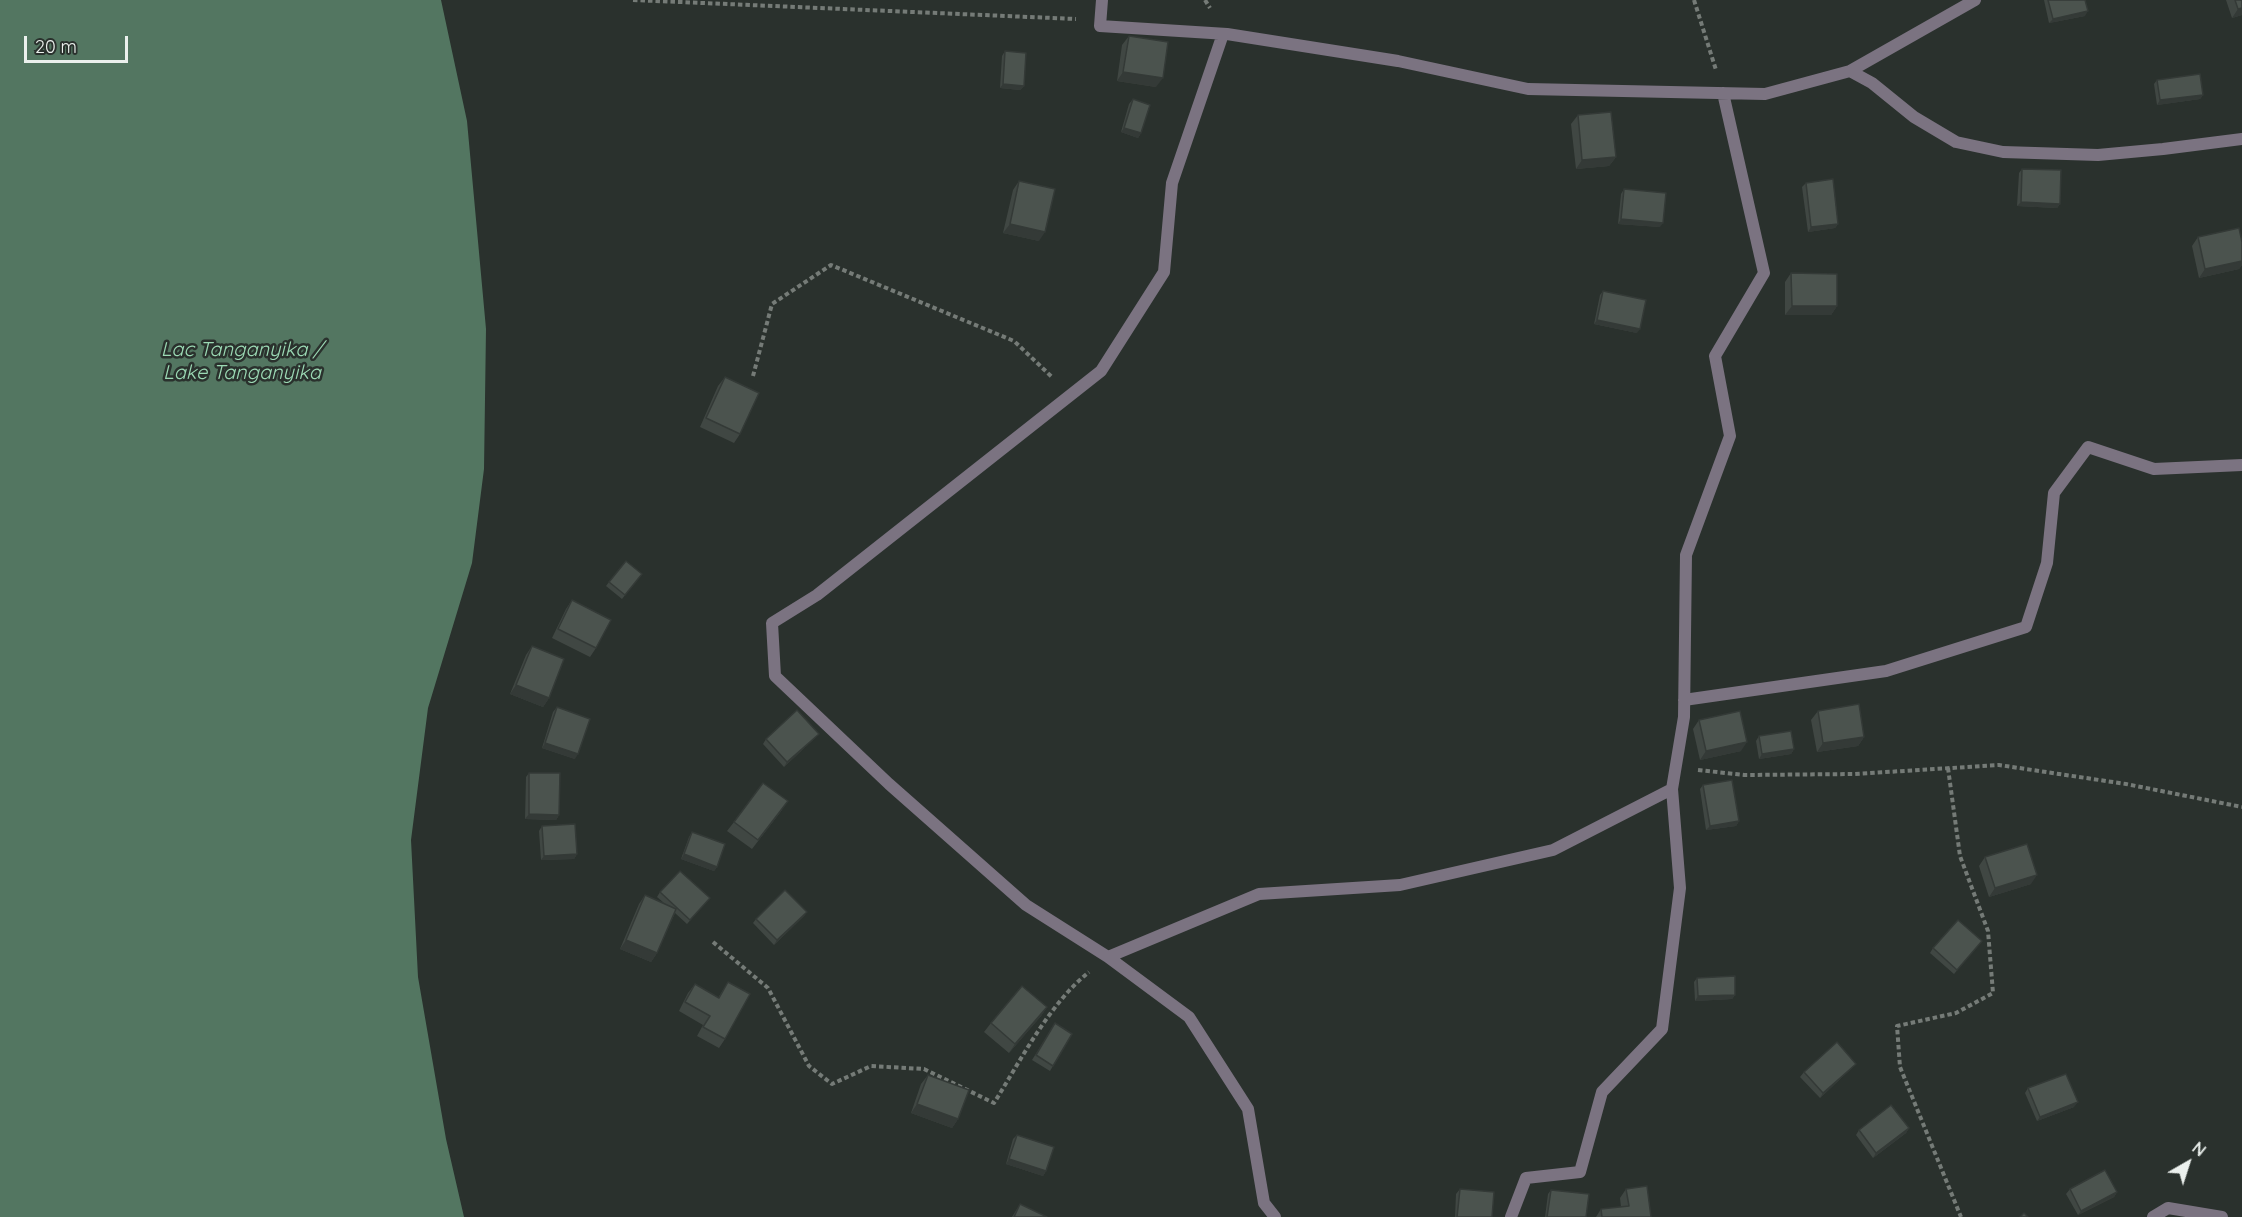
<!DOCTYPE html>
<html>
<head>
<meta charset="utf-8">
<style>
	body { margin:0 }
	#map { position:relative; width:2242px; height:1217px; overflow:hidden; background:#2a312d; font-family:Quicksand,sans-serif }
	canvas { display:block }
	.north { position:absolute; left:2158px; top:1133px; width:60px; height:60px; -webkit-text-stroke:4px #2a312d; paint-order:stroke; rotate:39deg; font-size:16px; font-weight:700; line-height:24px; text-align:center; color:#ebf0ed }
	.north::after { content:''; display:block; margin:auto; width:21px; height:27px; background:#ebf0ed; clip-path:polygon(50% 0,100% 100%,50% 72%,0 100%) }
	.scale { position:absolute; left:24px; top:36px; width:104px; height:27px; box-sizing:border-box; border:3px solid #ebf0ed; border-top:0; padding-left:8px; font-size:18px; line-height:21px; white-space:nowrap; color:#ebf0ed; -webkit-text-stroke:4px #2a312d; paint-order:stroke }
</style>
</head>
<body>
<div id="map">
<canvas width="2242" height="1217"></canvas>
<div class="north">N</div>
<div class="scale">20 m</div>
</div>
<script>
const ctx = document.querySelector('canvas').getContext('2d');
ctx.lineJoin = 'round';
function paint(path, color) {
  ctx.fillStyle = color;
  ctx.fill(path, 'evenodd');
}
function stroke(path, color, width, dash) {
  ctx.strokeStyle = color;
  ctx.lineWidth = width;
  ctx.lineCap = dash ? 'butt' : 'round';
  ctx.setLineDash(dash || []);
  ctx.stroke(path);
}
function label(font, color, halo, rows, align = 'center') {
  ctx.font = font + ' Quicksand,sans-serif';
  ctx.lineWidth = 5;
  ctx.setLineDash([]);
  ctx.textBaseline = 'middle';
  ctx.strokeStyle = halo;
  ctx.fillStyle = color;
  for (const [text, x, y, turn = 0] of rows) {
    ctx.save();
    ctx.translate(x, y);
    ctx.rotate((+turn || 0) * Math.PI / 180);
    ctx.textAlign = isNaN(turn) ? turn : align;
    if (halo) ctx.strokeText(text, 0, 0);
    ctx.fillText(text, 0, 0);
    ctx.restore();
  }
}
const water = new Path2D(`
	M0,0H441L467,121L486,329L484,469L472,563L428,708L411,840L418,977L446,1139L464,1217H0Z`);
const path = new Path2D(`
	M633,0L1076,19
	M1205,0L1210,8
	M1694,0L1716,70
	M753,376L772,304L831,265L1014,341L1053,378
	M1948,768L1960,856L1988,931L1993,993L1956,1013L1897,1026L1900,1067L1961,1217
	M1698,770L1744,775L1855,774L1999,765L2126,784L2242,807
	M713,942L768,988L809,1066L832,1084L871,1066L924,1069L994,1103C1021,1060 1049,1004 1089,972`);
const minor = new Path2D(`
	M1102,0L1100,26L1227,34L1398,61L1528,89L1765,94L1850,71L1872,83L1914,117L1956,142L2003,152L2098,155L2163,149L2242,139
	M1223,34L1172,183L1164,272L1101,371L817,595L772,623L775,676L889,784L1026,905L1108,957L1189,1017L1248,1109L1264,1203L1275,1217
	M1850,71L1975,0
	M1684,700L1886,671L2026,627L2047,563L2054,493L2088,447L2154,469L2242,465
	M1108,957L1259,894L1400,885L1553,850L1672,789L1684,717L1686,555L1730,436L1715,356L1764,273L1723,93
	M1511,1217L1526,1178L1580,1172L1602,1092L1662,1029L1680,888L1672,789
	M2153,1217L2168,1208L2222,1217`);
const wall = new Path2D(`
	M2044,0H2085V16L2049,23Z
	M2226,0H2242V15L2232,18Z
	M1129,36L1156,87L1117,81L1122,45Z
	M1005,51L1024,86L1020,90L1000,88L1002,56Z
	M2157,80L2203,95L2200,99L2157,105L2154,84Z
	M1133,99L1141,133L1138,138L1121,132L1129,104Z
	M1578,115L1616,157L1609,166L1576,169L1571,124Z
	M2022,169L2060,204L2057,208L2017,206L2019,173Z
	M1019,181L1039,241L1003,233L1013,190Z
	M1806,183L1838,224L1835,228L1808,232L1802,187Z
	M1624,189L1660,227L1618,224L1621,194Z
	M2198,237L2242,242V265L2239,269L2199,278L2192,246Z
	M1791,273L1837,306L1831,315H1785V282Z
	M1603,291L1637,333L1594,324L1600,295Z
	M725,377L740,434L734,443L700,427L718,386Z
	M642,574L622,599L606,586L609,582Z
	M572,600L596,648L590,657L552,638L566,609Z
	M532,646L549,698L543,707L510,694L526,655Z
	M557,707L575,759L542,748L553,712Z
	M1818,711L1864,737L1858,746L1817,752L1811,720Z
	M1699,720L1741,751L1700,760L1693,729Z
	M819,734L815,738L784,767L763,744L766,739Z
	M1759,736L1794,749L1791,754L1759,759L1756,741Z
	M529,773L559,815L556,820L525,819L526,777Z
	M1703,785L1739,821L1736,826L1706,830L1700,789Z
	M782,810L752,849L727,831L734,822Z
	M542,826L577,854L574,859L541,860L539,831Z
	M692,832L717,867L714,871L681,859L689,837Z
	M1985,857L2031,884L1989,897L1979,866Z
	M660,892L710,898L687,924L675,913L657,953L651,962L620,949L639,904L645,895L664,903L657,897Z
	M807,912L804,916L774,945L753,923L756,919Z
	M1982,941L1954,974L1930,953L1933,948Z
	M1697,978L1735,995L1732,999L1695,1001L1694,982Z
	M728,982L725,1039L719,1048L697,1036L703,1025L679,1011L688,993L695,984L718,998Z
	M1047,1007L1041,1016L1009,1053L984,1032L991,1023Z
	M1052,1028L1053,1066L1050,1071L1032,1060Z
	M1852,1068L1820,1098L1800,1077L1804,1072Z
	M928,1075L958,1119L952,1128L911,1113L921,1084Z
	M2028,1088L2074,1107L2037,1121L2025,1093Z
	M1909,1128L1906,1133L1873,1158L1856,1135L1859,1130Z
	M1017,1135L1046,1171L1043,1176L1006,1164L1013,1139Z
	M1460,1189L1492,1217H1455L1456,1194Z
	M1626,1189L1651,1217H1596L1601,1209L1621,1207L1620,1198Z
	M2070,1189L2117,1192L2114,1197L2078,1215L2066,1194Z
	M1551,1190L1586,1217H1545L1548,1194Z
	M1020,1204L1047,1217H1012Z`);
const shadedWall = new Path2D(`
	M2242,8V15L2232,18L2238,9Z
	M2088,11L2085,16L2049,23L2053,19Z
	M1123,72L1163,78L1156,87L1117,81Z
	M1003,84L1024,86L1020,90L1000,88Z
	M2203,95L2200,99L2157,105L2160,100Z
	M1124,128L1141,133L1138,138L1121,132Z
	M1616,157L1609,166L1576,169L1582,160Z
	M2021,202L2060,204L2057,208L2017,206Z
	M1621,219L1663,223L1660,227L1618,224Z
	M1010,224L1045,232L1039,241L1003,233Z
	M1838,224L1835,228L1808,232L1811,227Z
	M2242,261V265L2239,269L2199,278L2205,269Z
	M1792,306H1837L1831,315H1785Z
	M1597,320L1640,329L1637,333L1594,324Z
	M516,685L549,698L543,707L510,694Z
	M819,734L815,738L784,767L787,762Z
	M1864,737L1858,746L1817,752L1823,743Z
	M1747,742L1741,751L1700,760L1706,751Z
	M545,743L578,754L575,759L542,748Z
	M1794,749L1791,754L1759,759L1762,754Z
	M529,814L559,815L556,820L525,819Z
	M1739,821L1736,826L1706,830L1710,826Z
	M577,854L574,859L541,860L544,856Z
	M684,854L717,867L714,871L681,859Z
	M2037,875L2031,884L1989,897L1995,888Z
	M807,912L804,916L774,945L777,940Z
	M626,940L657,953L651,962L620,949Z
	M1735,995L1732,999L1695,1001L1698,996Z
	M1047,1007L1041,1016L1009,1053L1015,1044Z
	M1856,1064L1852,1068L1820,1098L1823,1093Z
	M2078,1102L2074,1107L2037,1121L2040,1117Z
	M917,1104L958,1119L952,1128L911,1113Z
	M1909,1128L1906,1133L1873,1158L1876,1153Z
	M1009,1159L1046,1171L1043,1176L1006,1164Z
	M2117,1192L2114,1197L2078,1215L2081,1211Z`);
const building = new Path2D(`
	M2048,0H2085L2088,11L2053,19Z
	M2235,0H2242V8L2238,9Z
	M1129,36L1168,42L1163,78L1123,72Z
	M1005,51L1026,53L1024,86L1003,84Z
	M2200,74L2203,95L2160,100L2157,80Z
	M1133,99L1150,105L1141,133L1124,128Z
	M1611,112L1616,157L1582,160L1578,115Z
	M2022,169L2061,170L2060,204L2021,202Z
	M1833,179L1838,224L1811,227L1806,183Z
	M1019,181L1055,189L1045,232L1010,224Z
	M1624,189L1666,193L1663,223L1621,219Z
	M2239,228L2242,242V261L2205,269L2198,237Z
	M1791,273L1837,274V306H1792Z
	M1603,291L1646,300L1640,329L1597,320Z
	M725,377L759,393L740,434L706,418Z
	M626,561L642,574L625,595L609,582Z
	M572,600L611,620L596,648L558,629Z
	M532,646L564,659L549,698L516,685Z
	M1859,704L1864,737L1823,743L1818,711Z
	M557,707L590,719L578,754L545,743Z
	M797,710L819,734L787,762L766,739Z
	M1740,711L1747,742L1706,751L1699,720Z
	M1791,731L1794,749L1762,754L1759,736Z
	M529,773H560L559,815L529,814Z
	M1732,780L1739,821L1710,826L1703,785Z
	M763,783L788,801L758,840L734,822Z
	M575,824L577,854L544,856L542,826Z
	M692,832L725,844L717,867L684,854Z
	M2027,844L2037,875L1995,888L1985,857Z
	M680,871L710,898L690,920L660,892Z
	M785,890L807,912L777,940L756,919Z
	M645,895L676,909L657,953L626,940Z
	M1958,920L1982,941L1957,970L1933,948Z
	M1735,976V995L1698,996L1697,978Z
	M728,982L750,994L725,1039L703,1027L710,1016L685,1002L695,984L719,998Z
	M1022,986L1047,1007L1015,1044L991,1023Z
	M1055,1023L1072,1034L1053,1066L1036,1055Z
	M1837,1042L1856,1064L1823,1093L1804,1072Z
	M2066,1074L2078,1102L2040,1117L2028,1088Z
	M928,1075L969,1090L958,1119L917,1104Z
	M1891,1105L1909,1128L1876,1153L1859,1130Z
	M1017,1135L1054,1147L1046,1171L1009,1159Z
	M2105,1170L2117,1192L2081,1211L2070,1189Z
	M1647,1186L1651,1217H1602L1601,1209L1629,1206L1626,1189Z
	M1460,1189L1494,1192L1492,1217H1457Z
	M1551,1190L1589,1194L1586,1217H1547Z
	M1020,1204L1047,1217H1014Z
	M2024,1213L2028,1217H2020Z`);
const waterNames = [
	["Lac Tanganyika /",242,350],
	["Lake Tanganyika",242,373]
];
paint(water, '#537661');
stroke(path, '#757b77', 4, [4.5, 3]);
stroke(minor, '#7b7381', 12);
paint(wall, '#404743');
paint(shadedWall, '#343a37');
paint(building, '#4b534e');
stroke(building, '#343a37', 1.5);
label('italic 20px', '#9bd9b4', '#2a312d', waterNames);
</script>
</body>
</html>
